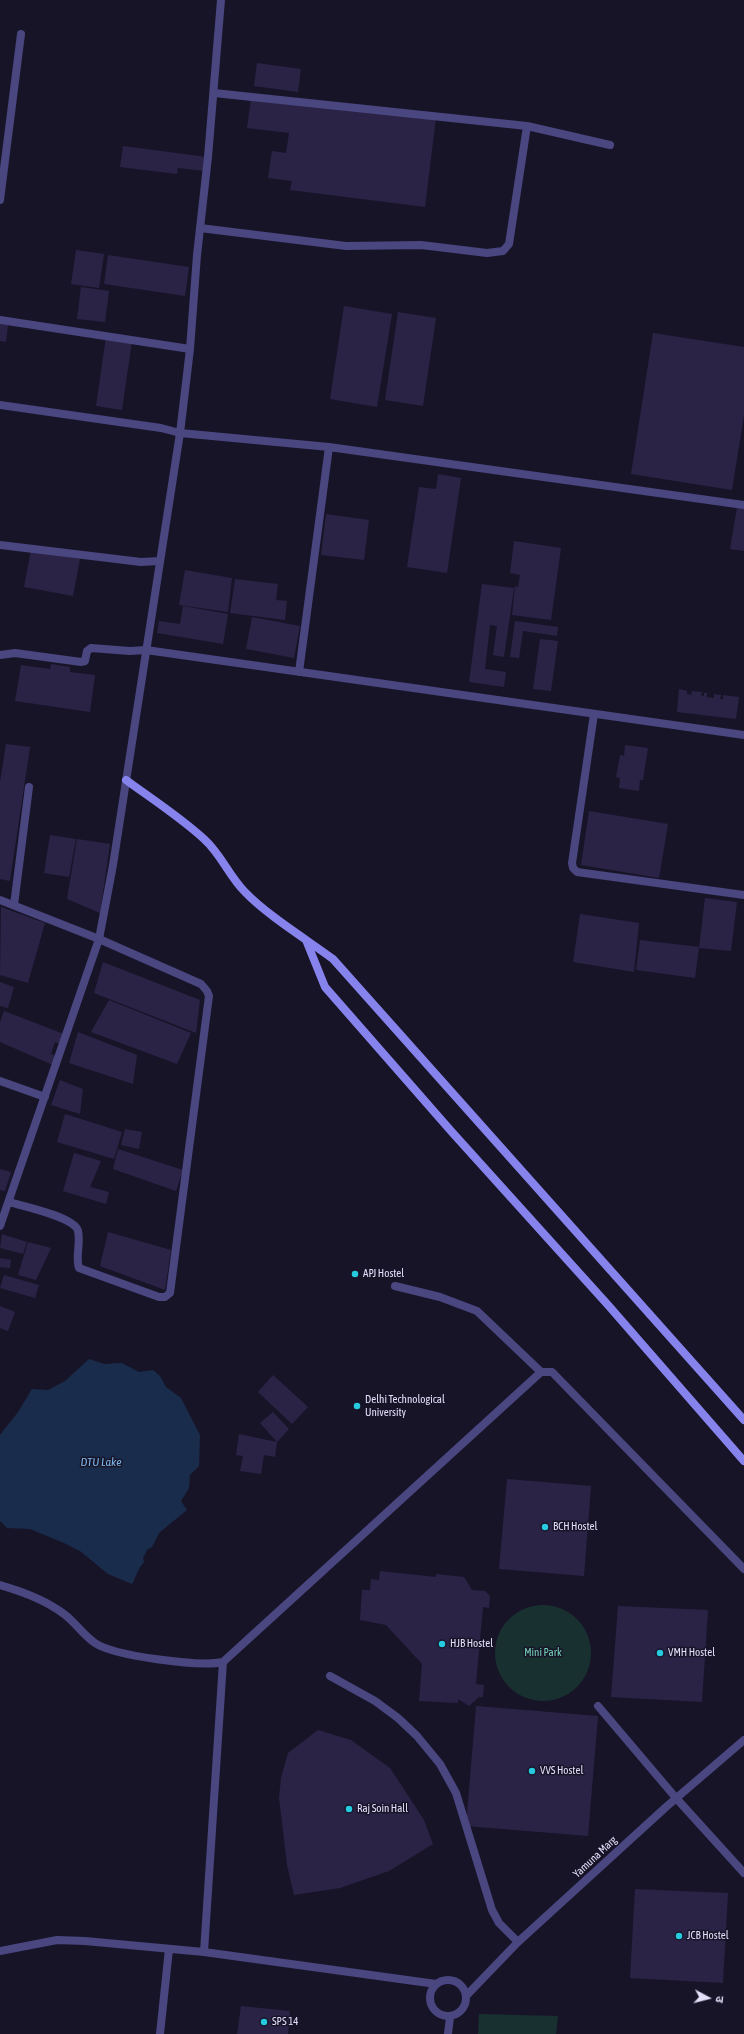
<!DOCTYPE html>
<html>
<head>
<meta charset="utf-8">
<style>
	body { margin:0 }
	#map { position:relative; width:744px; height:2034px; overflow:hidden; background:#181428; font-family:"Asap Condensed","Noto Sans Devanagari",sans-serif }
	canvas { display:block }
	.north { position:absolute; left:688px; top:1978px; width:40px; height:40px; -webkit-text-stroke:3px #181428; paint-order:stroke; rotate:97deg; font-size:11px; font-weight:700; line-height:16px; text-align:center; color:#e3dffa }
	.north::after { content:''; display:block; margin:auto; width:14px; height:18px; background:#e3dffa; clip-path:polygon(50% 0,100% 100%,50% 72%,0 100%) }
</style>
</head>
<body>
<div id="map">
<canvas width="744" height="2034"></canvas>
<div class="north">उ</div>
</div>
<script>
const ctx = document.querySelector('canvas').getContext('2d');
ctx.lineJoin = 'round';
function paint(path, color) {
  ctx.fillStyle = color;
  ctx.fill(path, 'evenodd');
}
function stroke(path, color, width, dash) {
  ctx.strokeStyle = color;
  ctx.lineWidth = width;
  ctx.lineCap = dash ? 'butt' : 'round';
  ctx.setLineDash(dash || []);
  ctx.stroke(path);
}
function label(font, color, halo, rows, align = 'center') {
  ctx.font = font + ' "Asap Condensed",sans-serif';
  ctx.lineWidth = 3;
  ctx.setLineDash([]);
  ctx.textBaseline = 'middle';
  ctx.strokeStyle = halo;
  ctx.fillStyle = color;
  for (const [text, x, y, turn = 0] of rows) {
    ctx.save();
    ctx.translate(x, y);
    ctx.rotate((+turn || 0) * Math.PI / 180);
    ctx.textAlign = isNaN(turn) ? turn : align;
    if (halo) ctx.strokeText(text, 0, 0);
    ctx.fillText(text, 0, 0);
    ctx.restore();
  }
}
const green = new Path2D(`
	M495 1653a48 48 0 1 1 96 0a48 48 0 1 1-96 0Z
	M479,2014L558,2016L556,2034H478Z`);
const water = new Path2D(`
	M89,1359L104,1364L122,1363L139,1372L153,1370L160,1376L166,1387L181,1398L200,1435L199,1466L190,1475L189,1488L181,1501L187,1510L159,1533L152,1547L147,1550L143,1558L144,1562L140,1567L132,1584L108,1574L80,1551L64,1543L30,1529L7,1528L0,1521V1435L18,1412L32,1389L48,1390L65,1381Z`);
const building = new Path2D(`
	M257,63L301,69L298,92L254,86Z
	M251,98L436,118L425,207L290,190L292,181L268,178L272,151L286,153L289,133L247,128Z
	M123,146L207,157L205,171L178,168L177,174L120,167Z
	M76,250L104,254L99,288L71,284Z
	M108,255L189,267L185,296L104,284Z
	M81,287L109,291L105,322L77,319Z
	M344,306L392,314L377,407L330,399Z
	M398,312L436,318L423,406L385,400Z
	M0,324L8,325L6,342L0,341Z
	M653,333L744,347V415L732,490L631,474Z
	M106,337L132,341L122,410L96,406Z
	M438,474L461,478L447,573L407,567L419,487L436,489Z
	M737,507L744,508V551L730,549Z
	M326,514L369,520L364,560L321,555Z
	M514,541L561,548L551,620L512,615L515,586L518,587L520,575L510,573Z
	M31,550L80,559L73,596L24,587Z
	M185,570L232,578L228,612L179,605Z
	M235,579L278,584L276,600L287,601L285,620L230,613Z
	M482,584L514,588L504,657L493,655L497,626L490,625L485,669L506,672L504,687L469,682Z
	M183,606L228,614L223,644L157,633L159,621L180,624Z
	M252,617L300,626L294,658L246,649Z
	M515,621L558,627L557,636L523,631L519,658L510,657Z
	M540,639L558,641L551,691L533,689Z
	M51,664L70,667V672L95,675L90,712L15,701L21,665L50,669Z
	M679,689L687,691V694L691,695L692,691L702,692L701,696H704V693H707V697L714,698V694L721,695L720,699H723V695L739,697L736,719L677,712Z
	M6,744L30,747L10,881L0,879V782Z
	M625,745L648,748L643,780H640L639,791L619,788L620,778L616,777L620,755L624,756Z
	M589,811L668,824L659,878L581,865Z
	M50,835L76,839L69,877L44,873Z
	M77,839L110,844L100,913L67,899Z
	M705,898L737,902L731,951L699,948Z
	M1,907L45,923L28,983L0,975Z
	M580,914L639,923L634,972L573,962Z
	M640,940L699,947L695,978L636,970Z
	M103,962L200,1000L196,1033L94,993Z
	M0,982L14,987L8,1008L0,1006Z
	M109,1000L191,1033L177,1064L91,1032Z
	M4,1011L64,1034L60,1044L55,1042L51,1054L56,1056L53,1065L0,1042V1022Z
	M78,1032L137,1055L133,1084L69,1063Z
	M60,1080L83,1089L80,1114L51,1105Z
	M65,1114L122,1132L114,1159L57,1142Z
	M125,1129L142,1132L139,1149L121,1145Z
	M118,1149L183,1170L176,1191L113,1169Z
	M74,1153L101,1161L90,1187L109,1192L106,1204L63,1191Z
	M0,1169L11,1172L5,1191L0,1190Z
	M108,1232L171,1250L165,1290L100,1266Z
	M2,1234L27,1242L23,1254L0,1248Z
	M28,1242L51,1248L36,1280L18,1275Z
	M0,1258L11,1260L10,1268L0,1267Z
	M4,1275L39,1285L35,1298L0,1288Z
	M0,1306L15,1312L8,1331L0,1328Z
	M273,1375L308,1407L292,1424L258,1392Z
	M273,1412L289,1429L277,1442L260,1423Z
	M239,1434L277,1442L275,1457L264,1455L261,1474L240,1471L243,1456L236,1455Z
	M507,1479L591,1486L584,1576L499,1569Z
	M380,1571L436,1577V1574L464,1577L472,1590L485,1591L490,1596L489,1608L483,1607L476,1684L484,1685L483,1697H479L469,1706L458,1699V1703L419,1701L422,1664L386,1625L360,1620L362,1590H370L371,1579L379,1580Z
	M618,1606L708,1610L702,1702L611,1697Z
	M476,1706L598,1716L588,1836L466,1826Z
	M318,1730L351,1740L390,1768L424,1820L433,1844L389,1871L340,1888L294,1895L287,1865L282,1822L279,1798L281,1778L288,1753Z
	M635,1889L728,1893L723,1983L630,1978Z
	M241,2006L290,2011L288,2034H237Z`);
const lane = new Path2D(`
	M214,93L527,126L610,145
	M200,228L346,246L421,245L487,253L503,251L509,244L527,126
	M0,405L161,428L180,433
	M0,545L141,562L160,561
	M0,655L15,653L81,662L85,661L87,651L91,648L130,651L146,650
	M14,905L29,787
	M0,1081L45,1097
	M9,1202C23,1206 75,1217 78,1231C81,1243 75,1257 79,1268L159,1297H165L170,1293L209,996L207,991L201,984L99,939
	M395,1286L440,1297L477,1311L541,1372
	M0,1585C21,1591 47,1601 64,1614C75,1622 83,1635 95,1643C114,1656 199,1667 223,1662L541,1372H552L744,1569
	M330,1676L375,1701L398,1718L417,1736L440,1764L456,1793L492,1910L499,1923L518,1942
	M598,1706L676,1798L744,1873
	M0,1951L57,1940L85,1941L204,1952L436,1984
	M204,1952L223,1662
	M430 1998a18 18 0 1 1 36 0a18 18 0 1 1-36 0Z
	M466,1996L518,1942L666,1807L744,1740
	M160,2034L169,1949
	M448,2034L450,2017`);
const street = new Path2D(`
	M0,200L21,34
	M0,320L190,349
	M180,433L329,447
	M146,650L744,735
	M299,672L329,447L744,505
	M594,714L572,863L573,868L577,872L744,895
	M0,900L99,939
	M0,1226L99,939L113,865L180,433L190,349L197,255L208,157L221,0`);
const secondary = new Path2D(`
	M126,780C152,799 180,817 204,839C221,854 229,876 245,892C267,915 306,939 333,959L744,1420
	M306,940L325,987L451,1131L608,1305L744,1461`);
const markers = [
	[355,1274,4,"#26cbe0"],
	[357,1406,4,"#26cbe0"],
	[545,1527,4,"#26cbe0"],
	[442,1644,4,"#26cbe0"],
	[660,1653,4,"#26cbe0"],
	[532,1771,4,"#26cbe0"],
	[349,1809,4,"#26cbe0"],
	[679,1936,4,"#26cbe0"],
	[264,2022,4,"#26cbe0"]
];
const poiNames = [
	["APJ Hostel",363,1274],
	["Delhi Technological",365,1400],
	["University",365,1413],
	["BCH Hostel",553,1527],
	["HJB Hostel",450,1644],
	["VMH Hostel",668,1653],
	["VVS Hostel",540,1771],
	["Raj Soin Hall",357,1809],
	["JCB Hostel",687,1936],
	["SPS 14",272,2022]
];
const parkNames = [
	["Mini Park",543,1653]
];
const streetNames = [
	["Yamuna Marg",595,1857,-43]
];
const waterNames = [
	["DTU Lake",101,1462]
];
paint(green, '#183130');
paint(water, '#192c4c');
paint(building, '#2a2346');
stroke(lane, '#494680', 8);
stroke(street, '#494680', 8);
stroke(secondary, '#8783ed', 8);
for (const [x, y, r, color] of markers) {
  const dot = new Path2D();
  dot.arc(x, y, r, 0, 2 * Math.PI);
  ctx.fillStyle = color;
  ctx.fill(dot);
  stroke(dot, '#181428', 1.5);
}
label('11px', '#e3dffa', '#181428', poiNames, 'left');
label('11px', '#74d2bb', '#181428', parkNames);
label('11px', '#e3dffa', '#181428', streetNames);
label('italic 12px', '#7bb7ec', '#181428', waterNames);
</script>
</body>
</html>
